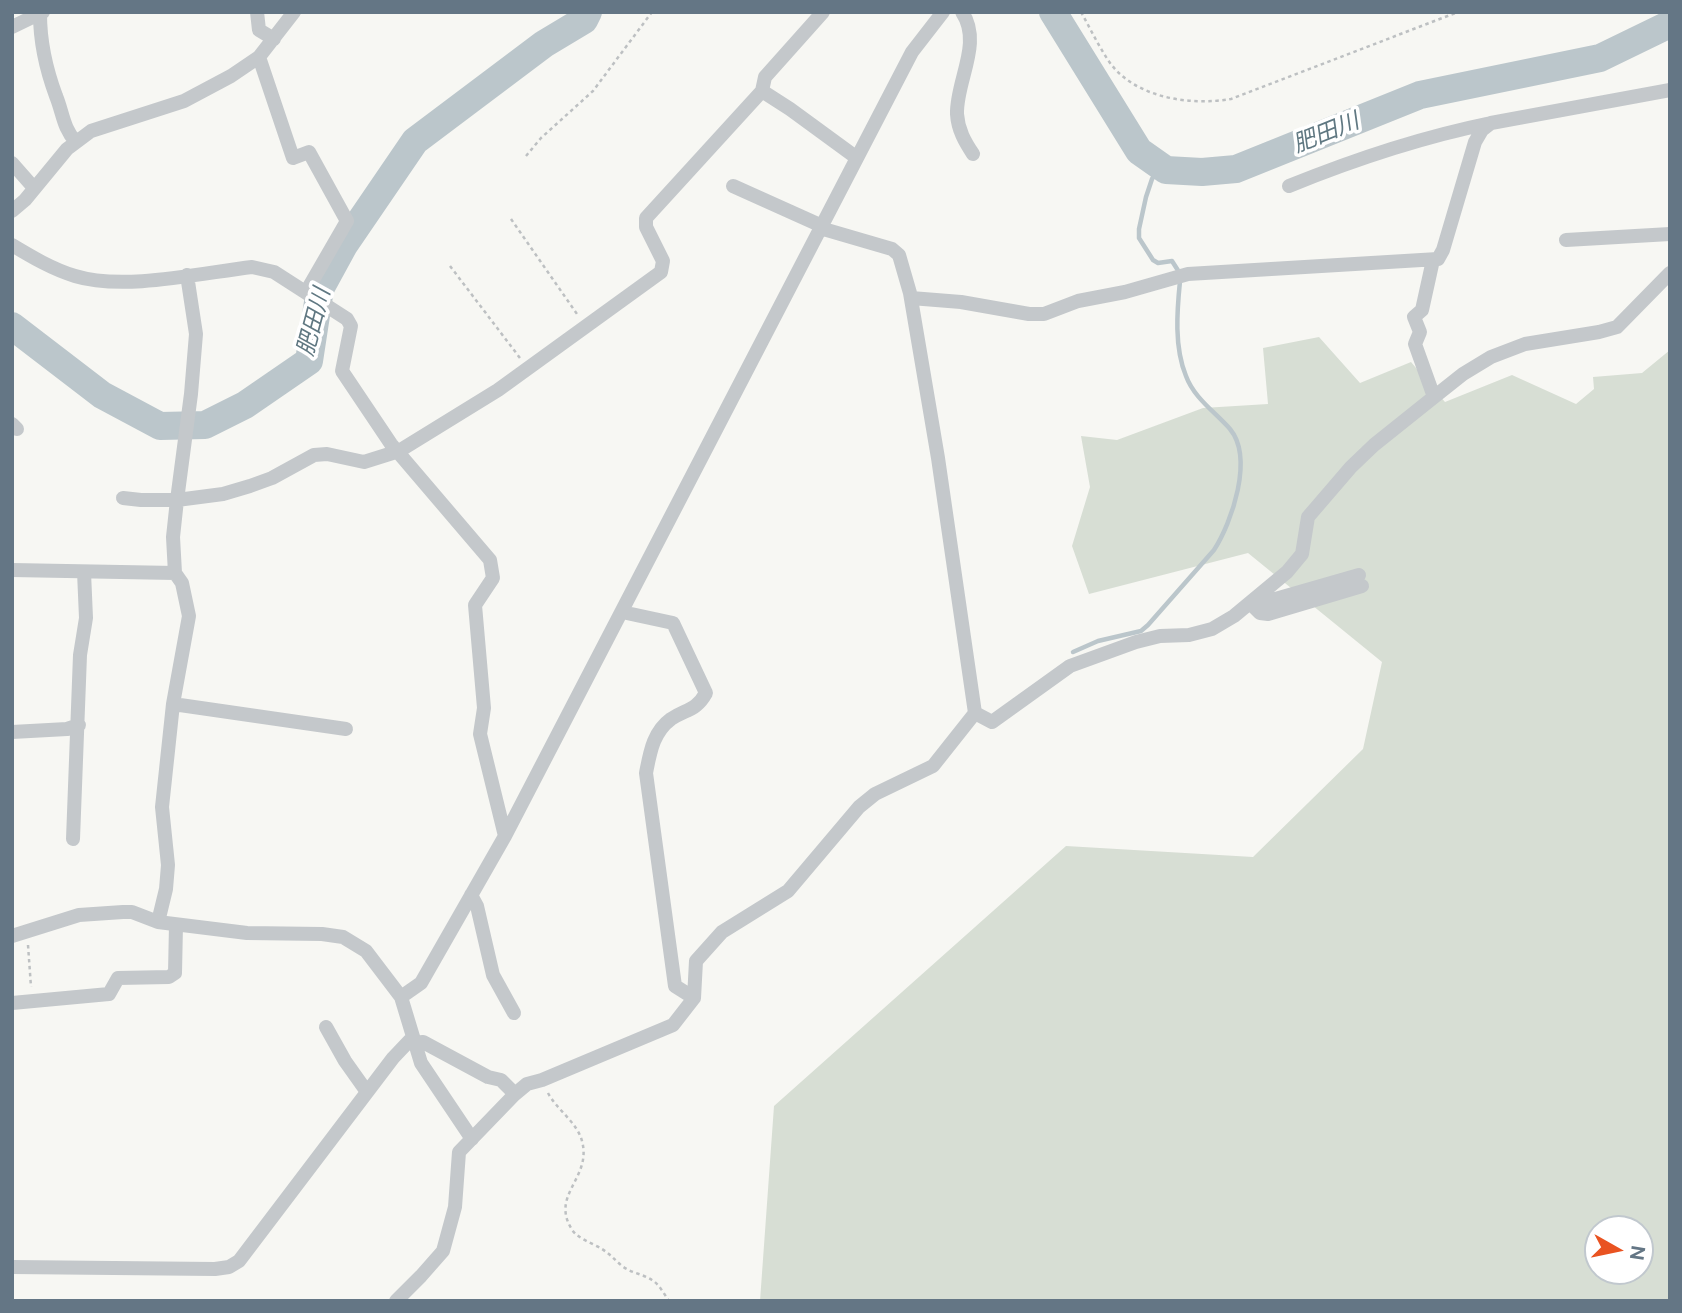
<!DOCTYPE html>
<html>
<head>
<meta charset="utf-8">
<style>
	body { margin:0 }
	#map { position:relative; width:1682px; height:1313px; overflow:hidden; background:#f7f7f3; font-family:"Public Sans",sans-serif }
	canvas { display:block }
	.frame { position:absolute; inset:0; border:14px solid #647685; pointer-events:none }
	.north { position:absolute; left:1584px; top:1215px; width:70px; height:70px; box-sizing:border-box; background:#fff; border:2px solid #c1c8ce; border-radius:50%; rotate:99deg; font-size:19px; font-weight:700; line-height:28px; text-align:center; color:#647685 }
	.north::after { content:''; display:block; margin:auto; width:24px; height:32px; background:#e95321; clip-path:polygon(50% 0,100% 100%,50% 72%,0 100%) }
</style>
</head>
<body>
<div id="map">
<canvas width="1682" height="1313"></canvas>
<div class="frame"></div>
<div class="north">N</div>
</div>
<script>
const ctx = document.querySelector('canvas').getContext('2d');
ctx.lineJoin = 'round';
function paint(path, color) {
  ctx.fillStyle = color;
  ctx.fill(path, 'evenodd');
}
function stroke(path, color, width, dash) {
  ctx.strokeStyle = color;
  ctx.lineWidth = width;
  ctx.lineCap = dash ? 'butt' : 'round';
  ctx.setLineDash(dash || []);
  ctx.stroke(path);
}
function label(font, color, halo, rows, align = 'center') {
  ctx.font = font + ' "Public Sans","Noto Sans JP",sans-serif';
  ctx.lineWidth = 7;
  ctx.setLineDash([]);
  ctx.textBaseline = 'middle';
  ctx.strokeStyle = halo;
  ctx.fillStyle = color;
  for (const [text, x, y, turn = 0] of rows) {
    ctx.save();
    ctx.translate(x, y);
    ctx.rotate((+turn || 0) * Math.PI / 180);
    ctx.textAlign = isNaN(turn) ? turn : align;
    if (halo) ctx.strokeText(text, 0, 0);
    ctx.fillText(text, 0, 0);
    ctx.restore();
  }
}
const green = new Path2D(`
	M1319,337L1360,383L1411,362L1445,402L1512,375L1576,404L1594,389L1593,377L1642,373L1670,350V1301H760L774,1106L1066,846L1253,857L1363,749L1382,662L1248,553L1089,594L1072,546L1090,487L1081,436L1117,440L1203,408L1268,404L1263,348ZM1598,1229H1640V1271H1598Z`);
const stream = new Path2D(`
	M1160,166L1152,179L1146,197L1139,229V238L1153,260L1158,263L1172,261L1179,272
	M1073,652L1098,641L1141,631L1148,625L1214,550C1232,522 1254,458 1230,429C1215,412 1194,398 1186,376C1174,347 1177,311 1180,281`);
const river = new Path2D(`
	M1053,12L1139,151L1166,170L1202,172L1236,169L1420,95L1600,58L1670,24
	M12,326L102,395L160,426L205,425L245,405L309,361L320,289L344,245L415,141L544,44L584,20L588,12`);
const path = new Path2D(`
	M1081,12C1090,28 1098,45 1108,60C1133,98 1190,106 1231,99L1458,12
	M526,156L541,138L593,91L652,12
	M511,219L577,314
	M450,266L520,358
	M28,945L31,987
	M548,1093C557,1110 577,1122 582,1141C592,1178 551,1194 571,1228C576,1238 592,1243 602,1249C610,1254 615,1260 622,1266C631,1273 643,1274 652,1280C659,1284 664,1294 669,1301`);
const minor = new Path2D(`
	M257,12L259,30L274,39
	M962,12C983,43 956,81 957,114C958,130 965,142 973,154
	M40,14C40,43 46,69 56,96C63,113 63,128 76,142
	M12,27L43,12
	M259,57L293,158L309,152L347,221L306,292
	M762,91L765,77L823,12
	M12,163L34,188
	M733,186L822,226
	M1289,186C1353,160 1422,137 1491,123
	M12,211L25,200L67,149L91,131L184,101L231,76L259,57L294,12
	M1566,240L1670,234
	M12,245C32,257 52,269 75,276C124,291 201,273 252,267L274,272L347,319L351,326L342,371L391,444L490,560L493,578L475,605L484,708L480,734L505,836
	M1433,260L1422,310L1414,317L1420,332L1415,344L1434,397
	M910,293L911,298L961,302L1029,314H1044L1078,301L1125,292L1188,274L1438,259L1443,250L1475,142L1482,130L1491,123L1670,90
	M12,424L17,429
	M123,498L141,500H177L191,394L196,334L187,275
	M12,570L175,573
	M1257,599L1265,602L1359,575
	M1251,604L1260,613L1268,614L1362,586
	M622,612L673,623L706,693C696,711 686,709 671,719C653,732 650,753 646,773L675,986L694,998
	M173,704L346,729
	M975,713L992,722L1070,666L1136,642L1160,636L1189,635L1212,629L1234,616L1287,572L1302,554L1308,517L1351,467L1374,445L1434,397L1463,374L1491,357L1525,344L1599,332L1617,327L1670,273
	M12,732L67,729L79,725
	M73,839L80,655L86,618L84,572
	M471,895L477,906L493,975L514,1013
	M158,922L166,889L168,865L162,807L173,704L189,616L182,583L175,573L173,537L177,500L223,494L250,486L272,478L314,455L327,454L364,462L399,451L498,390L661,272L663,261L646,227V218L762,91L790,109L857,158
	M12,936L79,915L123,912H132L158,922L247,933L322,934L343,937L366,951L401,997L421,1063L472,1139
	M401,997L421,983L505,836L912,52L943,12
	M12,1003L109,994L118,978L169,977L175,973L176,925
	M326,1027L345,1061L367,1092
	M414,1043L423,1042L488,1077L501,1080L515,1094
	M12,1267L215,1269L229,1267L239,1261L393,1058L412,1038
	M396,1301L421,1276L443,1251L455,1207L459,1152L515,1094L527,1084L542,1080L673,1025L694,998L696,961L722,932L788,891L859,807L875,794L933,766L975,713L938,458L910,293L899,255L892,249L820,228`);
const waterNames = [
	["肥田川",1326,133,-22],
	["肥田川",314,322,-75]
];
paint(green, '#d7ded4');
stroke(stream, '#bbc6cb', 4.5);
stroke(river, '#bbc6cb', 28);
stroke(path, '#bdc0c2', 2.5, [3.5, 3.5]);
stroke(minor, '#c4c8cb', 14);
label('italic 23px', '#607882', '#fff', waterNames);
</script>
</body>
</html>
